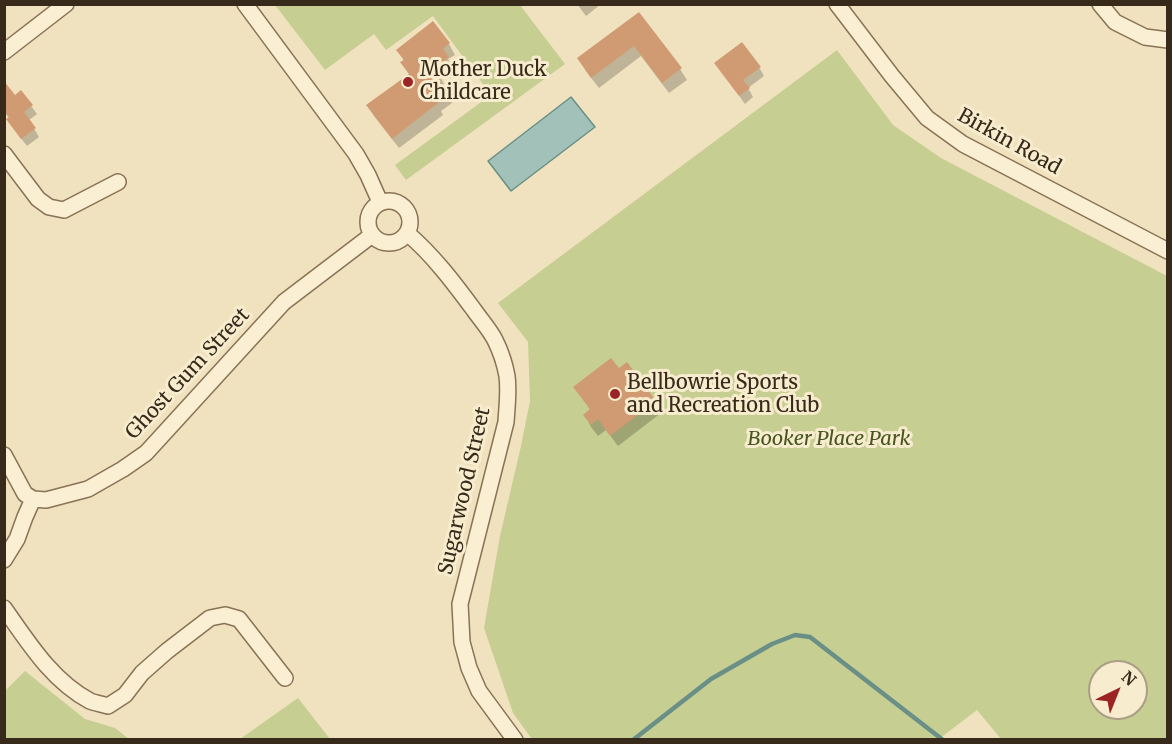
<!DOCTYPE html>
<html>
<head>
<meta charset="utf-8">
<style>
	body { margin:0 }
	#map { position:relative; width:1172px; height:744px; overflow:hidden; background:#f0e2be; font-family:Merriweather,serif }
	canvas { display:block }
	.frame { position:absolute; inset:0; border:6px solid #372a1b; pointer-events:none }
	.north { position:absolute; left:1088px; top:660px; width:60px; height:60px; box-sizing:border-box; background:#f7ecce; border:2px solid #aa9e86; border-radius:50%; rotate:43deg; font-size:16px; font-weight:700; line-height:24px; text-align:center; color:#372a1b }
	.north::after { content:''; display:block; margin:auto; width:21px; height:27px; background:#9a2524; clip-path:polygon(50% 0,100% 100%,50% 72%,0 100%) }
</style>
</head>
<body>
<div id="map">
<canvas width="1172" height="744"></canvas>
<div class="frame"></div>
<div class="north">N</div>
</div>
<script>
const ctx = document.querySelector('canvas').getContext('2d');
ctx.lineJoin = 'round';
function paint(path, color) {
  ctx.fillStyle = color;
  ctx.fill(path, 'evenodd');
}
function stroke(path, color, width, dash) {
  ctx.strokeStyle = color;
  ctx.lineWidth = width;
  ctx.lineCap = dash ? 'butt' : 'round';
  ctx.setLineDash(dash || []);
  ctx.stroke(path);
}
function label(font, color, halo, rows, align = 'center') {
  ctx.font = font + ' Merriweather,serif';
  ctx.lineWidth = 6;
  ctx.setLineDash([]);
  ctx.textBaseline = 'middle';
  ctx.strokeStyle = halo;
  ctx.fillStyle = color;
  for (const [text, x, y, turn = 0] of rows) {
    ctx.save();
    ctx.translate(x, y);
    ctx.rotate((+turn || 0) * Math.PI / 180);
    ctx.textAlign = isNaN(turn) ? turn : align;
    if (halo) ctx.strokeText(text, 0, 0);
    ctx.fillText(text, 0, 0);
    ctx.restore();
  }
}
const green = new Path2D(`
	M275,5H520L565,64L406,180L395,165L491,95L433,16L386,50L374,34L325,70Z
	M837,50L893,125L941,158L1167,276V739H1001L977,710L939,739H532L513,713L484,628L500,536L521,446L530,401L528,342L498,303ZM1100,672H1136V708H1100Z
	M25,671L85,719L115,728L129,739H5V691Z
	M298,698L330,739H240Z`);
const water = new Path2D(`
	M571,97L595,127L511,191L488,161Z`);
const shadow = new Path2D(`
	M577,4H601L586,16Z
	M639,14L680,69L687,80L669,93L641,56L599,88L585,70Z
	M449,44L455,55L448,59L453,68L441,78L446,88L444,90L452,103L441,111L443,115L399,148L374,116L368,106L410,75L402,63L404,61L398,50Z
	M716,63L759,67L764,76L748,88L753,97L745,104Z
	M4,83L14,97L21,92L37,114L29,120L39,137L27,146L13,128L10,119L4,112Z
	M619,370L655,402L661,413L618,446L606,430L598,436L591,427L585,415L591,411L575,387Z`);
const stream = new Path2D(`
	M633,740L711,679L772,644L795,635L810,637L943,740`);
const building = new Path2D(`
	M639,12L682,68L662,83L634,46L591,78L577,58Z
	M433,21L450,43L443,49L449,57L435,68L441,76L438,79L447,91L436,100L438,103L392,139L366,105L409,74L400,62L404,60L396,50Z
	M742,42L761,67L743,80L750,88L739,96L714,63Z
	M4,81L15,95L21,90L33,105L24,112L36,128L21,139L6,119L9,117L4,111Z
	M611,358L619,368L627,362L656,401L610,436L598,419L591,425L583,415L590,409L573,387Z`);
const street = new Path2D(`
	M245,4L356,154L368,175L380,202
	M837,4L892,76L927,118L963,144L1168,251
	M1100,4L1115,22L1145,37L1168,40
	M4,52L66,4
	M4,154L38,199L49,207L64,210L118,182
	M368 222a21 21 0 1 1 42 0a21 21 0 1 1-42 0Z
	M407,233C433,255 454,283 474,310C481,320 490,330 495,340C500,350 505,365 507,376C509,391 507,406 506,422L460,604L462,642L469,668L479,691L515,740
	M4,455L25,494L33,499L46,500L88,489L123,469L146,453L284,302L372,235
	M4,560L17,539L25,517L33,499
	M4,608C28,642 52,681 90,701C95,703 102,704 108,706L125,695L142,673L167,651L210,618L225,615L239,619L285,678`);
const markers = [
	[408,82,6,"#9a2524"],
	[615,394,6,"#9a2524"]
];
const poiNames = [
	["Mother Duck",420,70],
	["Childcare",420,93],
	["Bellbowrie Sports",627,383],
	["and Recreation Club",627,406]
];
const streetNames = [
	["Birkin Road",1009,142,29],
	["Ghost Gum Street",188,374,-47],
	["Sugarwood Street",465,491,-77]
];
const parkNames = [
	["Booker Place Park",829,439]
];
paint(green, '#c6ce92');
paint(water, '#a2c1b8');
stroke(water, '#698f86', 1.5);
paint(shadow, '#0003');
stroke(stream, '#698f86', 4.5);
paint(building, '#d09b72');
stroke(street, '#897256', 18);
stroke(street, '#faefd2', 15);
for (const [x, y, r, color] of markers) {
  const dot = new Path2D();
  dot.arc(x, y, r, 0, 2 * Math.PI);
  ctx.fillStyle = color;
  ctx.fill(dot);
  stroke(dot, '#f7ecce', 2);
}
label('20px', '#372a1b', '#f7ecce', poiNames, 'left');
label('20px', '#372a1b', '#f7ecce', streetNames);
label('italic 20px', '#475521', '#f7ecce', parkNames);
</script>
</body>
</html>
